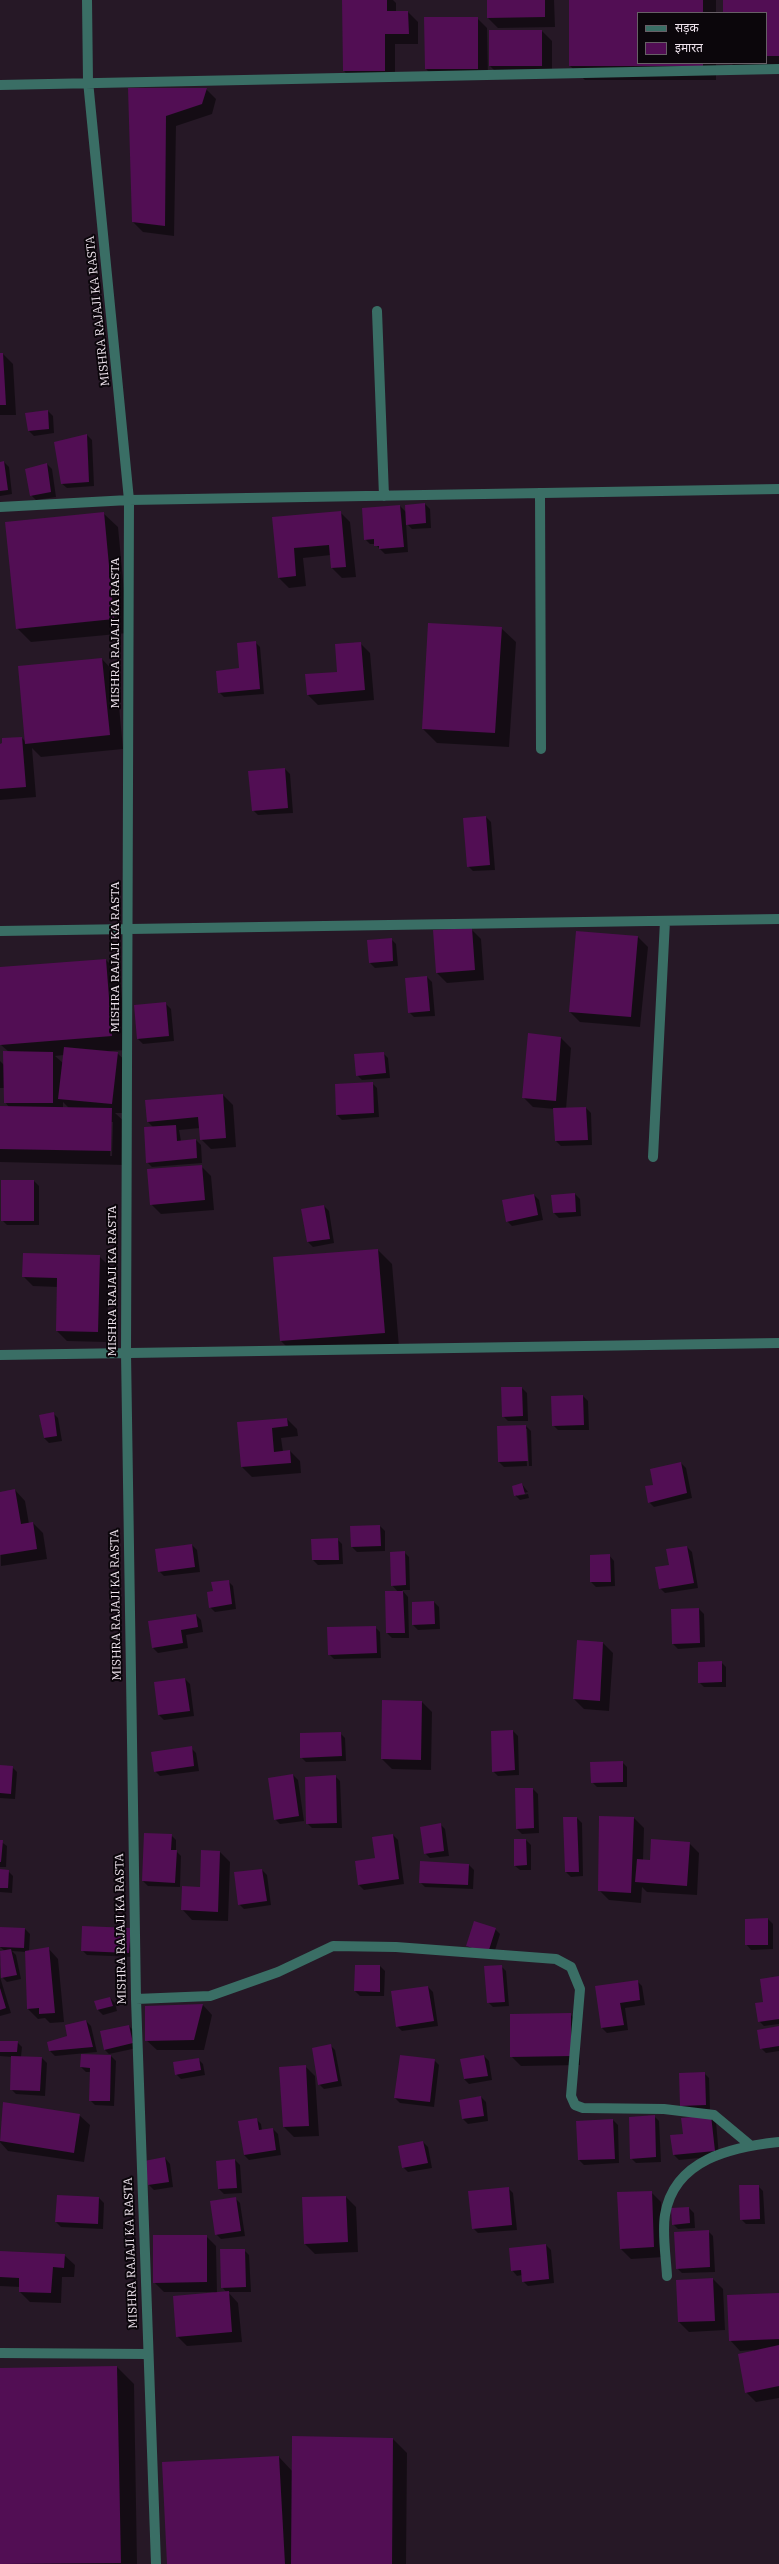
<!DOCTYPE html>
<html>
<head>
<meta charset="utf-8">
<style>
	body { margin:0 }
	#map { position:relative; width:779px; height:2564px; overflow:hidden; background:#261826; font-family:"IBM Plex Serif","Noto Sans Devanagari",serif }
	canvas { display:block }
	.legend { position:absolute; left:637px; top:12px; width:130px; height:52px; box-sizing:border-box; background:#0b060b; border:1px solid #675f66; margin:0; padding:5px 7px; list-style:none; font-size:12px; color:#f0e5ef }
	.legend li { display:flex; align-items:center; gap:8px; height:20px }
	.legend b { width:20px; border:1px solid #675f66 }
</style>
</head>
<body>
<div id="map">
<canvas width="779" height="2564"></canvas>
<ul class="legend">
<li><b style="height:5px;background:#3a6e65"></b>सड़क</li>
<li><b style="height:11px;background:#520e54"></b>इमारत</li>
</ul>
</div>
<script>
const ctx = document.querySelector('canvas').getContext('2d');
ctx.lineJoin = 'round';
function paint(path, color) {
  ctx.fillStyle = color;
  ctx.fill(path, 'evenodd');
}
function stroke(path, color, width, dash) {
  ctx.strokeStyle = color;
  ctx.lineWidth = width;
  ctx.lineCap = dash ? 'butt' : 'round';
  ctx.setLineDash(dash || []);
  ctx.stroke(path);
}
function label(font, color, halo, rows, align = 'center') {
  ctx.font = font + ' "IBM Plex Serif",serif';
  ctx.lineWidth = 4;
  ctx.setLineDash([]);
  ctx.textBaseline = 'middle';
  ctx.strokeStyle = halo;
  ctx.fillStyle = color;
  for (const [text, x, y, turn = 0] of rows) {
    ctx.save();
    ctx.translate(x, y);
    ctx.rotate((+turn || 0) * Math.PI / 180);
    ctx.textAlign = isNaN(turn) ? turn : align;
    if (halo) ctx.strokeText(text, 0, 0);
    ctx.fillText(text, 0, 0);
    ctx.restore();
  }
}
const shadow = new Path2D(`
	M343,0H393L396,3V12H408L418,22V44H395V80L354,81L344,71Z
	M488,0H554L555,27L498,28L488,18Z
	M570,0H716V13H638V63H716V80H585L570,66Z
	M724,0H779V70H738L731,63H766V13H724Z
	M477,18L487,28L488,78L436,79L426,69Z
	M542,31L552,41V75L500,76L490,66Z
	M130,89H206L216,99L212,114L176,126L174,236L143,232L133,222Z
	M0,354H3L13,364L16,415H0Z
	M48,411L53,416L54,433L34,436L29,431L26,414Z
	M87,435L92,440L94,486L67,488L61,483Z
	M4,462L9,467L12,494L0,496V463Z
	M47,464L52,469L56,497L36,500L31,495Z
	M425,504L430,509L431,528L412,529L406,523L408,552L385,554L375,544H370L365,539L400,506L406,512Z
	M340,512L350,522L356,577L342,578L332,568L331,555L303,558L306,586L289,588L279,578L273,518Z
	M103,513L118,527L128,633L31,642L17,628Z
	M501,628L516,642L509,747L437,743L423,729Z
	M255,642L260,647L264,694L224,697L219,692L240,669Z
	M360,643L370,653L374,700L318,705L308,695L338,673Z
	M102,659L116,674L123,749L41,757L32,748L36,797L0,800V745L22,738L26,742Z
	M285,769L290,774L293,813L258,815L253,810Z
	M486,817L491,822L495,870L473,871L468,866Z
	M471,929L481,939L484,980L447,983L437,973Z
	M638,937L648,947L640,1027L580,1022L570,1012Z
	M391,939L396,944L398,966L375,968L370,963L368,940Z
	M106,960L120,974L126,1050L108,1051L117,1053L128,1063L122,1113H115L126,1123L125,1165L0,1162V1107H9L5,1102L4,1088H0V1061L4,1065L9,1052L1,1045L0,1036V968ZM64,1055L63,1063L55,1056ZM63,1102L69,1108H63ZM111,1122H113L112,1156H110Z
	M427,977L432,982L435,1016L414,1017L409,1012Z
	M166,1004L171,1009L174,1041L143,1044L138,1039Z
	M529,1035L561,1038L571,1048L566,1109L586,1108L591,1113L592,1145L561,1146L556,1141L555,1109L533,1107L523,1097Z
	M383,1053L388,1058L390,1078L362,1080L357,1075Z
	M372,1083L377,1088L379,1117L342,1120L337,1115Z
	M223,1095L233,1105L236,1147L211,1149L201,1139L200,1128L179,1130L181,1141L196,1140L201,1145L202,1163L152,1167L147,1162L154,1128L148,1122Z
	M201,1166L211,1176L214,1210L161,1214L151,1204Z
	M34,1181L39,1186V1225H7L2,1220Z
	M575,1194L580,1199L581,1216L559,1218L554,1213Z
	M534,1195L539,1200L543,1220L512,1226L507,1221Z
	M324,1206L329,1211L334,1243L313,1247L308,1242Z
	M378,1250L392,1264L399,1347L295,1355L281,1341Z
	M99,1256L109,1266L107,1342L67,1341L57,1331L58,1287L33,1286L23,1276Z
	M522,1388L527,1393L528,1421H508L503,1416Z
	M583,1396L588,1401L589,1430H558L553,1425Z
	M53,1413L58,1418L62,1441L49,1443L44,1438Z
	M287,1419L297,1429L298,1436L281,1438L283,1452L290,1451L300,1461L301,1473L252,1477L242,1467L238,1423Z
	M526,1426L531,1431L532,1466H529L527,1429H525L527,1466L504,1467L499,1462L498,1427Z
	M681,1463L686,1468L692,1498L654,1507L649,1502L654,1486Z
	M522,1484L528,1492L517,1494V1496L528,1494L529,1498L520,1500L515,1495Z
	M15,1490L25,1501L29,1524L33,1523L43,1533L47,1559L1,1566L0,1493Z
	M380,1526L385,1531V1551L357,1552L352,1547Z
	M337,1539L342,1544L343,1564L318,1565L313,1560Z
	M192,1545L197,1550L200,1572L164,1576L159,1571Z
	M687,1547L692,1552L698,1588L665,1593L660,1588L670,1565Z
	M404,1552L409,1557L410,1590H402L408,1597L409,1638H392L387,1633L398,1592L392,1585Z
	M609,1555L614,1561L615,1586L596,1587L591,1582Z
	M228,1581L233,1586L236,1609L215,1612L210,1607L214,1592Z
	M434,1602L439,1607L440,1629L418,1630L413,1625V1603Z
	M699,1609L704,1614L705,1647L678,1649L673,1644Z
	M196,1615L201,1620L203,1632L186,1635L188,1648L158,1653L153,1648Z
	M375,1627L380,1632L381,1658L334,1659L329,1654Z
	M578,1641L603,1643L613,1653L609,1711L584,1709L574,1699Z
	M721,1662L726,1667V1687H704L699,1682Z
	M185,1679L190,1684L194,1716L164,1720L159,1715Z
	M383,1701L422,1702L432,1712L431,1770L392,1769L382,1759Z
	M513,1731L518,1736L519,1775L498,1776L493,1771Z
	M340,1733L345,1738L346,1761L306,1762L301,1757Z
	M191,1748L196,1753L199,1771L160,1776L155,1771Z
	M622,1762L627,1767V1787H597L592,1782Z
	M0,1766L12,1767L17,1772L15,1799L0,1798Z
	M293,1775L298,1780L304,1821L280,1824L275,1819Z
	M335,1776L340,1781L342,1828H312L307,1823Z
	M533,1789L538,1794L539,1833L522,1834L517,1829Z
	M577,1818L582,1823L583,1876L571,1877L566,1872Z
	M634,1818L644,1828L643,1861H651L689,1843L699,1853L697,1895L647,1892L642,1887L641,1903L609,1900L599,1890Z
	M440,1824L445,1829L449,1856L430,1858L425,1853Z
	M171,1835L176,1840V1851L181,1856L180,1887L148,1886L143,1881Z
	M393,1835L398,1840L404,1884L364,1890L359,1885Z
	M526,1840L531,1845V1870H520L515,1866Z
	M0,1841L7,1846L6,1867H0Z
	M202,1851L220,1852L230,1862L228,1921L192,1920L182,1909L201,1888Z
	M469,1865L474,1870L473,1889L425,1887L420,1882Z
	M0,1870L8,1871L13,1876L12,1893L0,1892Z
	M262,1870L267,1875L271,1905L244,1909L239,1904Z
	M768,1919L773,1924V1949L751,1950L746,1944Z
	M25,1929L30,1934L29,1951L48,1948L58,1959L64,2022L50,2023L45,2018L38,2019L28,2009L26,1952L12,1951L16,1955L21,1979L7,1982L2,1977L0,1952L5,1951L0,1947V1936Z
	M130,1929L134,1957L87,1955L82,1950Z
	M495,1929L500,1934L493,1957L472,1951L467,1946Z
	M380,1966L385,1971L384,1996H360L355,1991Z
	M501,1966L506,1971L509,2006L493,2007L488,2002Z
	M0,1977L11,2013L0,2016Z
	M779,1977V2024L764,2026L759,2021L764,2003Z
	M637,1981L642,1986L645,2005L625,2008L628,2030L607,2033L602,2028L596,1987Z
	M428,1987L433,1992L438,2026L402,2031L397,2026Z
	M110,1998L115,2003L117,2011L103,2015L98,2010L95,2002Z
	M203,2005L212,2015L204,2050H157L146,2040Z
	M570,2014L580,2024V2065L521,2066L511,2056Z
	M86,2021L91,2026L97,2052L55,2056L50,2051Z
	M129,2026L134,2031L137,2048L109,2054L104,2049Z
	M779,2027V2051L766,2053L761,2048Z
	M0,2042H17L22,2047L21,2057L42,2058L47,2063L45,2096L16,2094L11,2089L12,2057L0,2056Z
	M330,2045L335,2050L342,2086L324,2089L319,2084Z
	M111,2056L116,2061L114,2106L95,2105L90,2100L91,2072H86L81,2067Z
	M484,2056L489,2061L492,2080L469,2084L464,2079Z
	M198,2059L203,2064L205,2075L181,2079L176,2074Z
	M434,2060L439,2065L434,2107L400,2103L395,2098Z
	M305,2066L315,2076L319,2136L294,2137L284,2127L280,2068Z
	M704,2073L709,2078L710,2109L686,2110L681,2105Z
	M481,2097L486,2102L488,2121L468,2124L463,2119Z
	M4,2103L79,2115L90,2125L84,2162L8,2151L0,2142Z
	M654,2116L659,2121L661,2162L636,2163L631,2158Z
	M711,2117L716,2122L719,2156L679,2160L674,2155L684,2135Z
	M256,2119L261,2124L262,2131L273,2129L278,2134L281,2155L249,2160L244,2155Z
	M613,2120L618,2125L619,2163L584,2165L579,2160Z
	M423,2142L428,2147L432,2168L408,2172L403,2167Z
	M165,2158L170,2164L173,2187L154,2190L149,2185L145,2162Z
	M235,2160L240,2165L242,2193L224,2194L219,2189Z
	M758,2186L763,2191L765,2224H746L741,2219Z
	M508,2188L513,2193L517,2230L478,2233L473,2228Z
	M651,2192L661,2202L664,2257L631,2259L621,2249Z
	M58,2196L99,2198L104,2203L103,2229L61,2227L56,2222Z
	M346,2197L356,2207L358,2252L315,2254L305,2244L303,2198Z
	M235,2198L240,2203L245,2236L221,2239L216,2234Z
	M672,2208H689L694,2213L695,2228L678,2229L673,2224Z
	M708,2231L713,2236L715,2272L682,2273L677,2268Z
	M206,2236L216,2246L217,2293H227L222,2287L244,2250L249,2255L251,2292H228L238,2303L242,2342L187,2346L177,2336L215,2292H164L154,2282Z
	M546,2245L551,2250L554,2283L528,2286L523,2281L522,2275L517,2276L512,2270Z
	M0,2252L64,2255L75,2265L74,2277H62L61,2303L30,2302L20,2292V2287L0,2286Z
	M713,2279L723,2289L725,2330L689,2332L679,2322Z
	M779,2294V2398L756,2402L746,2392L754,2350L740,2351L730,2340Z
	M117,2367L134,2384L137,2564H0V2369Z
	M393,2439L407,2453L406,2564H168L279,2457L293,2472Z`);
const building = new Path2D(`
	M342,0H387V11H408L409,34H385V71H343Z
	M487,0H545V17L487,18Z
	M569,0H703V13H638V63H703V66H569Z
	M723,0H779V56H766V13H723Z
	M424,17H478V69H425Z
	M489,30H542V66H489Z
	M128,88H207L202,104L166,116L165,226L132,222Z
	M0,353H3L6,405H0Z
	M48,410L49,429L28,431L25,413Z
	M87,434L89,482L61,484L54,442Z
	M4,461L8,490L0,491V462Z
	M47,463L51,492L30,496L25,469Z
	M425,503L426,523L406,525L405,505Z
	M400,505L404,547L379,549V546H374V539L364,540L362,508Z
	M341,511L346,567L331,568L329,545L294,548L296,576L278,578L272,517Z
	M104,512L114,619L16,629L5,522Z
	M428,623L502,627L495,733L422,729Z
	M256,641L260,689L218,693L216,671L239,668L237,643Z
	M361,642L365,690L307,695L305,674L337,672L335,644Z
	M102,658L110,735L25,744L18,666Z
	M22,737L26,787L0,789V744L2,743V738Z
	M285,768L288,808L252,811L248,771Z
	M486,816L490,865L467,867L463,818Z
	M472,928L475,970L436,973L433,930Z
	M576,931L638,936L631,1017L569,1012Z
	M392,938L393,961L369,963L367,940Z
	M106,959L112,1036L0,1045V967Z
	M427,976L430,1011L408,1013L405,978Z
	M166,1002L169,1036L137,1039L134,1005Z
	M528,1033L561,1037L556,1101L522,1098Z
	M64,1047L118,1052L112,1104L58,1099Z
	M3,1051L53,1052V1103H4Z
	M384,1052L386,1073L356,1076L354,1054Z
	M373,1082L374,1113L336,1115L335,1084Z
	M223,1094L226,1138L200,1140L198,1117L147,1122L145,1100Z
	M0,1106L112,1108L111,1151L0,1149Z
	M586,1107L588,1140L555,1141L553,1108Z
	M176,1125L177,1141L196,1139L197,1158L146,1163L144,1127Z
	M202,1165L205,1200L150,1205L147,1169Z
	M1,1180H34V1221H1Z
	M575,1193L576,1212L553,1213L551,1195Z
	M534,1194L538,1215L506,1222L502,1200Z
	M324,1205L330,1239L307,1242L301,1209Z
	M378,1249L385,1333L280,1341L273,1257Z
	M23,1253L100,1255L98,1332L56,1331L57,1278L22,1277Z
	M501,1387H522L523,1416L502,1417Z
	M583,1395L584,1425L552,1426L551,1396Z
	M54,1412L57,1436L44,1438L39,1415Z
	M287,1418L288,1426L272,1428L274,1452L290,1450L291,1463L241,1467L237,1422Z
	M526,1425L528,1461L498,1462L497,1426Z
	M681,1462L687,1493L648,1503L645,1486L653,1485L650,1469Z
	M522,1483L525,1494L514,1496L512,1486Z
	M15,1489L21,1524L33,1522L37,1549L0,1555V1492Z
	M380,1525L381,1546L351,1547L350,1526Z
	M338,1538L339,1560H312L311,1539Z
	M192,1544L195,1567L158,1572L155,1549Z
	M687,1546L694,1583L659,1589L655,1567L669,1565L666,1549Z
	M405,1551L406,1585L391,1586L390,1552Z
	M610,1554L611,1582H590V1555Z
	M229,1580L232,1604L209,1608L207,1592L213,1591L211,1582Z
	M385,1591H403L405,1633H386Z
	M434,1601L435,1624L412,1625V1602Z
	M699,1608L700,1643L672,1644L671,1609Z
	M196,1614L198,1627L181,1630L183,1643L152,1648L148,1621Z
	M376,1626L377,1653L328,1655L327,1627Z
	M577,1640L603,1642L600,1701L573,1699Z
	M722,1661V1682L698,1683V1662Z
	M185,1678L190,1711L158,1715L154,1682Z
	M382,1700L422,1701L421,1760L381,1759Z
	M513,1730L515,1770L492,1772L491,1731Z
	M341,1732L342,1756L300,1758V1733Z
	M192,1746L194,1766L154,1772L151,1752Z
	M623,1761V1782L591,1783L590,1762Z
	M0,1765L13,1766L11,1794L0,1793Z
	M293,1774L299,1816L274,1820L268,1778Z
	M336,1775L337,1823L306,1824L305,1777Z
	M515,1788H533L534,1828L516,1829Z
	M599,1816L634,1817L631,1893L598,1891Z
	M563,1817H577L579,1872H565Z
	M441,1823L444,1851L424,1854L420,1827Z
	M144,1833L172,1834L171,1850H177L175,1883L142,1881Z
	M393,1834L399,1879L358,1885L355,1861L375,1858L372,1837Z
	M514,1839H526L527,1865L514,1866Z
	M651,1839L690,1842L687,1886L635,1882L637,1859L650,1860Z
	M0,1840H3L1,1862H0Z
	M201,1850L220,1851L218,1912L181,1910L182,1886L200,1887Z
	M420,1861L469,1864L468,1885L419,1883Z
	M0,1869L9,1870L8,1888H0Z
	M262,1869L267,1901L238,1905L234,1872Z
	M768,1918V1945H745V1919Z
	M474,1921L496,1928L488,1953L466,1946Z
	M82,1926L131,1928L129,1953L81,1951Z
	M0,1927L25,1928L24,1948L0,1947Z
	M49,1947L55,2013L39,2014V2008L27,2009L25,1951Z
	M11,1949L17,1975L1,1978L0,1951Z
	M355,1965H380V1992L354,1991Z
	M502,1965L505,2002L487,2003L484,1966Z
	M779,1976V2019L758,2022L755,2003L763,2002L760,1979Z
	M638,1980L640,2000L620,2003L624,2025L601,2028L595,1986Z
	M428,1986L434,2021L396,2027L391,1991Z
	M0,1988L6,2008L0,2010Z
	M110,1997L113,2006L97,2010L94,2001Z
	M203,2004L194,2040L145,2041V2006Z
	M571,2013V2056L510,2057V2014Z
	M86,2020L93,2047L49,2051L47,2042L67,2036L65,2025Z
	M129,2025L133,2043L104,2050L100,2031Z
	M779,2026V2046L760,2049L757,2030Z
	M0,2041H18L17,2052H0Z
	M331,2044L338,2081L318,2085L312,2048Z
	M81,2054L111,2055L110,2101H89L90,2068L80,2067Z
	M400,2055L435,2059L430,2102L394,2098Z
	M484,2055L488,2076L464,2079L460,2059Z
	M11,2056L42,2057L40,2091L10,2090Z
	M199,2058L201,2070L175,2075L173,2062Z
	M306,2065L309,2126L283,2127L279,2067Z
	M705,2072L706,2105L680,2106L679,2073Z
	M481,2096L484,2116L462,2119L459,2100Z
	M3,2102L80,2114L74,2153L0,2141Z
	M655,2115L656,2157L630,2159L629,2117Z
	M711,2115L715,2151L673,2155L670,2135L683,2134L681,2118Z
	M257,2118L259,2130L273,2128L276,2150L244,2155L238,2121Z
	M613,2119L615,2159L578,2160L576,2121Z
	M423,2141L428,2163L402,2168L398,2146Z
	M165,2157L169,2182L148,2185L144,2161Z
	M235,2159L237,2188L218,2189L216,2161Z
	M739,2185H759L760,2219L740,2220Z
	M509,2187L512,2225L472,2229L468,2191Z
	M652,2191L654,2247L620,2249L617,2192Z
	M57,2195L99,2197L98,2224L55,2222Z
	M346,2196L348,2242L304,2244L302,2197Z
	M236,2197L241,2231L215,2235L210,2201Z
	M689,2207L690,2223L672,2225L671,2208Z
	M709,2230L710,2267L676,2269L674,2232Z
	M153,2235H207V2282L153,2283Z
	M546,2244L549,2279L522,2282L521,2270L511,2271L509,2248Z
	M220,2249H245L246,2287L221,2288Z
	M0,2251L65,2254L64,2268L53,2267L51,2293L19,2292V2278L0,2277Z
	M713,2278L715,2321L678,2322L676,2280Z
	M229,2291L232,2332L176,2337L173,2296Z
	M779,2293V2339L729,2341L727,2295Z
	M779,2345V2386L745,2393L738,2354Z
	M117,2366L121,2563L0,2564V2368Z
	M292,2436L393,2438L392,2564H291Z
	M279,2456L285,2564H167L162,2462Z`);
const street = new Path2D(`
	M87,0L88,81L129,500L126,1353L136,1999L156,2564
	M0,85L779,69
	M377,311L384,496
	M540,493L541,749
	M0,507L129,500L779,489
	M0,931L779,919
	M653,1157L665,921
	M0,1355L779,1343
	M136,1999L210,1996L278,1972L333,1946L396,1947L556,1959L571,1967L580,1989L571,2096L575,2105L583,2108L664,2109L714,2115L750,2145
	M667,2276C666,2257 662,2233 665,2215C674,2159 732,2147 779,2142
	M0,2353L147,2354`);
const streetNames = [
	["MISHRA RAJAJI KA RASTA",98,311,-96],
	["MISHRA RAJAJI KA RASTA",116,633,-90],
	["MISHRA RAJAJI KA RASTA",116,957,-90],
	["MISHRA RAJAJI KA RASTA",113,1281,-90],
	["MISHRA RAJAJI KA RASTA",116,1605,-91],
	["MISHRA RAJAJI KA RASTA",121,1929,-91],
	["MISHRA RAJAJI KA RASTA",131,2253,-92]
];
paint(shadow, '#0007');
paint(building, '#520e54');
stroke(street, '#3a6e65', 10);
label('12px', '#f0e5ef', '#0b060b', streetNames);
</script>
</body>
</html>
